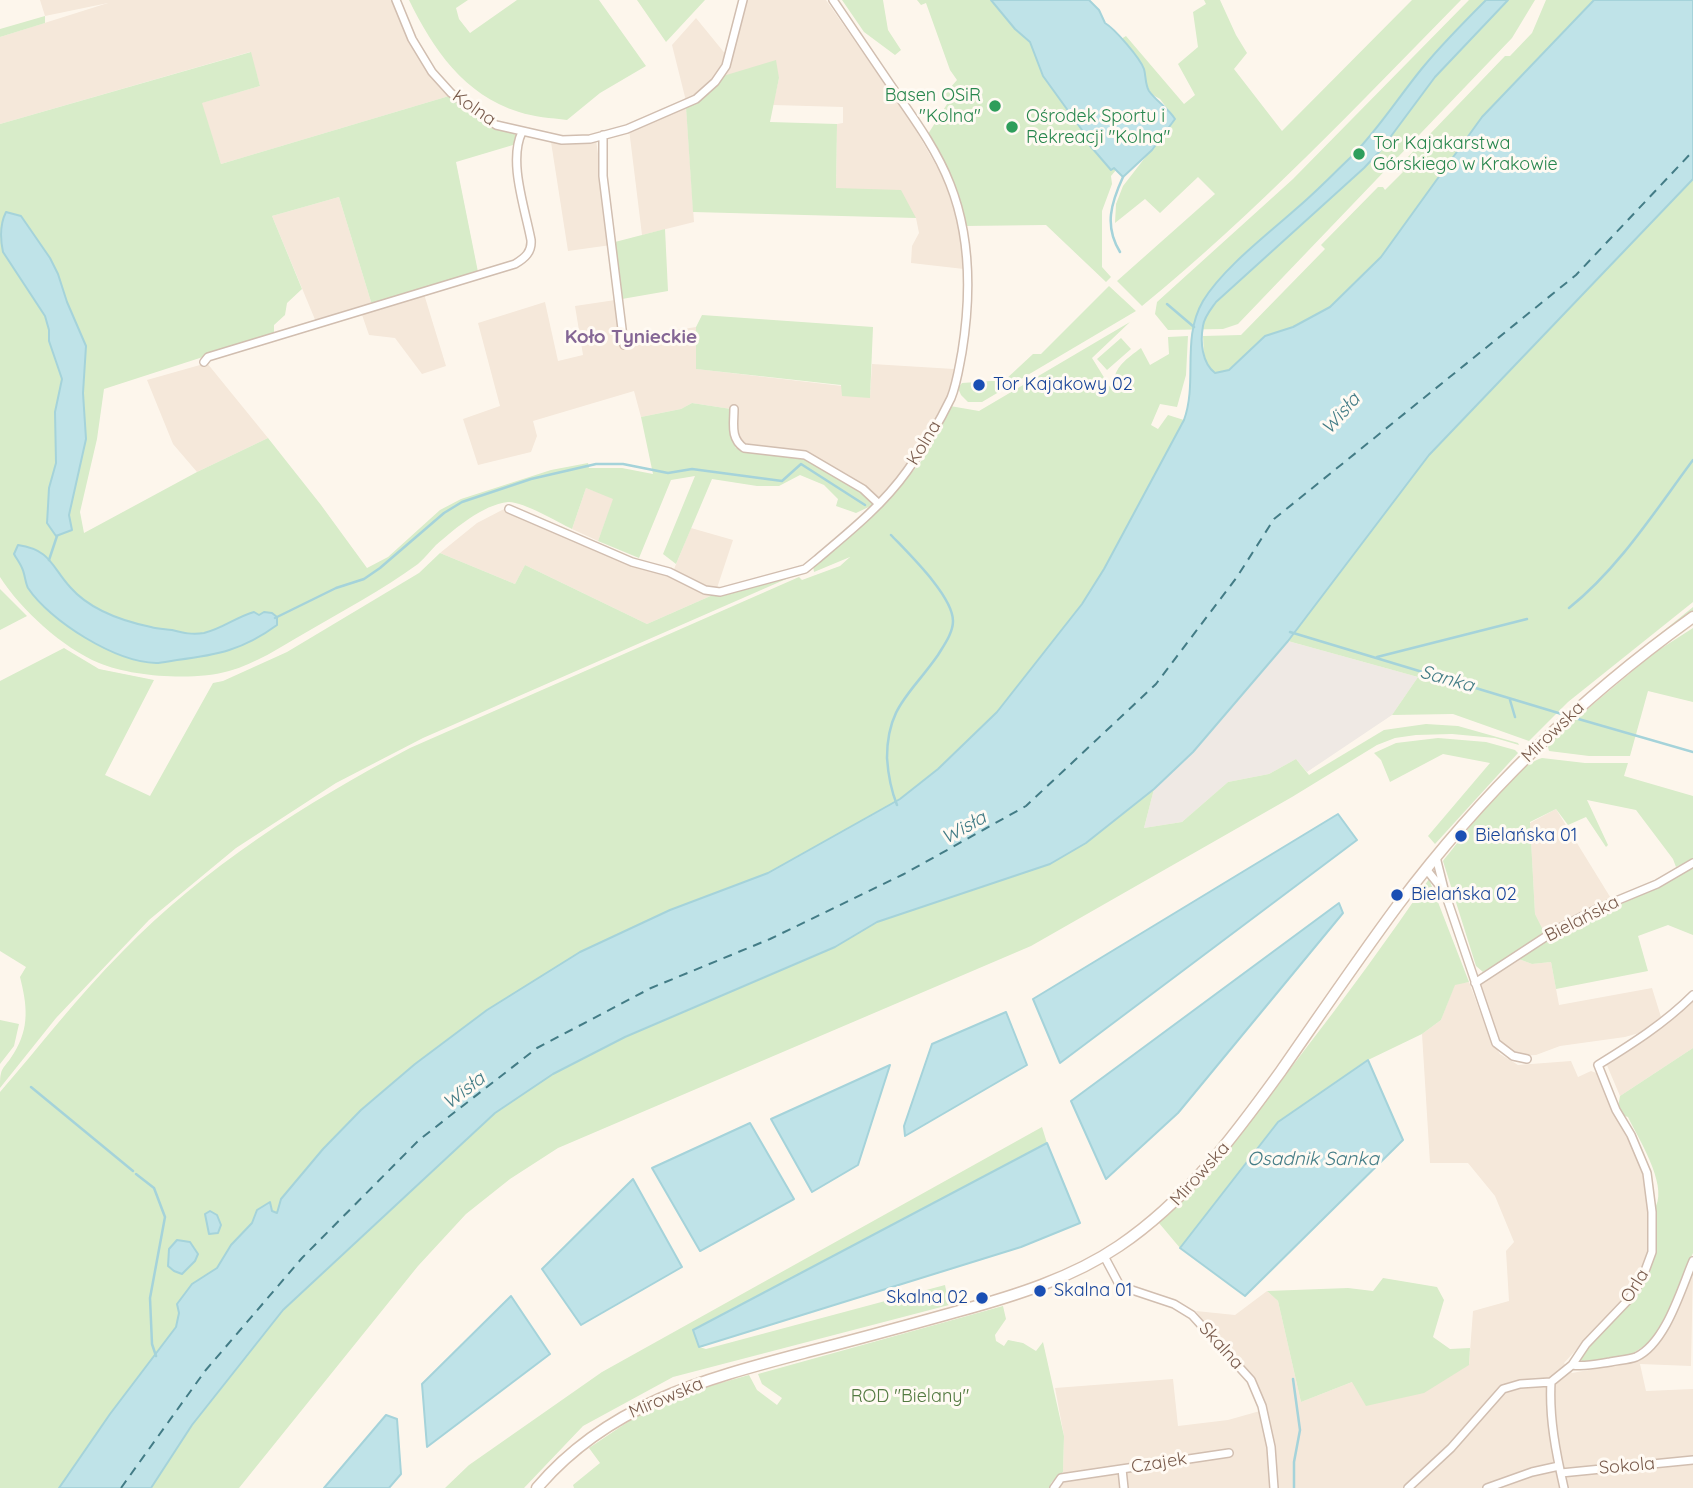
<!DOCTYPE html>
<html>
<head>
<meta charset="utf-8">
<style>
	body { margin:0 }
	canvas { display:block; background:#fdf6ec }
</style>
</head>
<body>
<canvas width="1693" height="1488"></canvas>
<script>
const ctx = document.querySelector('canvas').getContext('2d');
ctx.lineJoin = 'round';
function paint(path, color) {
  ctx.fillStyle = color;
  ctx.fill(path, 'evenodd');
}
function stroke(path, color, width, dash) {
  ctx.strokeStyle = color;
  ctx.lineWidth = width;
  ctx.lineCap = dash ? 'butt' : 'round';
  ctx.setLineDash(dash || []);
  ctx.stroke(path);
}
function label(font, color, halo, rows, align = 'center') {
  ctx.font = font + ' Quicksand,sans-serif';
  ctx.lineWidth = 6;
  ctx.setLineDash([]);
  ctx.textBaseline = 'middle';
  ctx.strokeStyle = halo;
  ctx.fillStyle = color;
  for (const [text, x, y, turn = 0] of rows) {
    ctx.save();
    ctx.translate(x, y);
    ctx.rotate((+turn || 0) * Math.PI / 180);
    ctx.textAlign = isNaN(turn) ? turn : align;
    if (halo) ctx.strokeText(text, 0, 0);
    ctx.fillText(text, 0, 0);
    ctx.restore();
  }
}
const residential = new Path2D(`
	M40,0H394L405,30L449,96L221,164L201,103L260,86L250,52L0,124V37L108,3L45,16Z
	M745,0H826L910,120L948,186L959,226L964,269L911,263L912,246L919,233L916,218L836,188L837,124L843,123V107L773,105L779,78L723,76Z
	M696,18L727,56L724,65L714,80L686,101L672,45Z
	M686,106L694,222L642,235L629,129Z
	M596,140L611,245L568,251L551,142Z
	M339,197L372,305L316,322L272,216Z
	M424,294L446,366L422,374L395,338L369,335L361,312Z
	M622,299L626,338L696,327L697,369L842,386L870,397L872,364L954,369L949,397L914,460L873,505L858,489L803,458L736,448L731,441L729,427L731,409L692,403L681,409L641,417L634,391L533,421L537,436L531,452L478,465L463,419L500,406L478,323L545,302L558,361L583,355L575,306Z
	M207,363L268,438L197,472L173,444L147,380Z
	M586,488L614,498L598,541L572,529Z
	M514,507L624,560L672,574L691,528L733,540L715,594L647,624L525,565L515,584L440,553L477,523L506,508Z
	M1556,809L1612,900L1545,934L1535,914L1530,823Z
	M1516,958L1532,964L1551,962L1559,1005L1652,988L1661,1017L1639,1033L1625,1037L1560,1046L1536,1055L1518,1056L1497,1042L1478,983Z
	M1469,982L1490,1039L1500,1054L1518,1065L1571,1061L1578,1077L1591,1071L1599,1074L1614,1111L1643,1171L1649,1202L1651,1240L1645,1269L1619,1303L1564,1363L1572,1373L1639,1361L1657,1344L1693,1267L1691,1366L1640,1364L1646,1391L1693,1389V1488H1057L1063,1472L1064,1436L1055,1388L1173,1379L1178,1426L1228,1420L1267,1409L1257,1383L1209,1331L1196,1311L1235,1315L1267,1291L1278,1301L1301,1402L1352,1382L1469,1365L1473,1311L1509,1301L1506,1251L1514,1242L1495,1196L1468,1163H1430L1422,1034L1441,1020L1455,984Z
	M1693,999V1048L1620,1096L1606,1063L1679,1014Z`);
const industrial = new Path2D(`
	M1288,641L1418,677L1392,715L1307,772L1296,759L1269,774L1228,782L1182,822L1144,828L1154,789L1193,752Z`);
const green = new Path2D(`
	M409,0H468L456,8L459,19L470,33L517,0H599L646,66L600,93L567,120C551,118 534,117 519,112C464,95 433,49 409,0Z
	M637,0H705L666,42Z
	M842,0H883L888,30L901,50L895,55L864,32Z
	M917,0H991L1015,29L1030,42L1043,76L1082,130L1116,170L1111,176L1112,184L1102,211V267L1111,277L1106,282L1046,225L965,226L928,134L949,101L943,96L957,80L950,70L926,3L921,5Z
	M1204,0H1220L1236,35L1247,53L1234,69L1282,131L1412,0H1461C1358,105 1256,213 1142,306L1117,281L1215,194L1198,177L1160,213L1145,199L1115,223L1116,204L1123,186L1175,119L1160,99L1151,94L1147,85L1143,66L1121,39L1126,36L1184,104L1195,95L1178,64L1198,47L1193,12L1206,4Z
	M1469,0H1535L1512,38L1238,324L1223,329L1168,330L1155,314L1157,302L1293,179Z
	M1546,0H1594L1482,117L1381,257L1330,307L1293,327L1265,336L1228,370L1215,373C1202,363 1204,351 1203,336L1241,335L1325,249L1321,245L1378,187H1383L1385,190L1403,172L1401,169L1404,161L1505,56H1510L1532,33Z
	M45,16V23L0,37V29Z
	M251,52L260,86L202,103L221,164L449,96L516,135L513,145L456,162L478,272L372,305L339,197L272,216L302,289L287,303L285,315L274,325V334L104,389L97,439L80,512L84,533L197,472L268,438L321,505L367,568L388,557L440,510L461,499L551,470L588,463L589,468H622L653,474L641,417L681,409L692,403L731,409C729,423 728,436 736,448L803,458L858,489L873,505L856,513L836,506L838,499L824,485L800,475L779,486H757L712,479L676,564L663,554L695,476L671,480L639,558L598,541L613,499L586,488L572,529C558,522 522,501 508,502C482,505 456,528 436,545C430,551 425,558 418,564C382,590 343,611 305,633C281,647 255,664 229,671C195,681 132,677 99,663C63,648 21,610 0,577V124Z
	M776,60L779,78L770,122L837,124L836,188L901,190L916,218L693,212L686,107L710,93L723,76Z
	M1693,179V602L1568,702L1529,741L1453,714L1392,715L1418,677L1288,641L1429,455Z
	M665,229L668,291L622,299L615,242Z
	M1109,286L1136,311L982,402H968L961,395L958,388L962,383L1005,380L1033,354H1041Z
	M702,315L873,327L870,398L842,396L841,385L696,369V327Z
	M1130,322L1092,358L1110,387L1114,385C1113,367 1128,358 1141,348L1150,365L1169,354L1168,337L1188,336L1186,375L1177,407L1160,404L1151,425L1158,429L1168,415L1184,420L1104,569L1082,604L997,712L938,769L900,799L768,873L580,952L487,1010L415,1064L361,1110L323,1149L281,1199L277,1213L257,1210L252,1223L231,1245L217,1268L192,1284L176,1327L110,1414L59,1488H0V1092C40,1046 78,996 122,952C205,867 305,803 410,748L799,577L802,580L840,566L850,557L814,572L813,566L886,502L920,463L950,406L979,411Z
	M1121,338L1131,349L1107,370L1097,359Z
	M440,553L515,584L525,565L647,624L715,594L800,573L423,738L336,783L236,848L149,920L56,1018L0,1088C0,1065 3,1071 14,1053C30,1027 27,1005 20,977L26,967L0,951V681L64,648L99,669L154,680L105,775L150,796L213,683L223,681L287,652L419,573Z
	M0,589L27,616L0,630Z
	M1693,607V611L1599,683Z
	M1693,628V702L1648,691L1630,756H1589L1549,751L1547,743L1654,653Z
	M1426,724L1458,726L1518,743L1519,745L1495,738L1452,734L1416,735L1395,738L1377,745L1292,797L1031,946L558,1148L510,1179L466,1214L418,1266L239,1488H151L192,1425L283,1310L495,1113L553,1074L625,1037L835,947L877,922L1050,864L1086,843L1154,789L1144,828L1182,822L1228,782L1269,774L1296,759L1309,775L1384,730Z
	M1438,738L1486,742L1515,750L1518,753L1435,844L1428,836L1490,763L1443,754L1390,782L1381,760L1374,753L1396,743Z
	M1542,758L1585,763H1628L1624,776L1693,796V859L1676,867L1673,859L1636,810L1587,800L1608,845L1606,847L1586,817L1568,825L1556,809L1530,822L1535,914L1545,934L1483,972L1476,966L1443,861C1466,834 1509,768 1542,758Z
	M1693,866V935L1668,925L1638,936L1648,971L1556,989L1551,962L1532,964L1516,958L1553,935L1652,890Z
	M1429,879L1469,982L1455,985L1441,1020L1422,1034L1368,1060L1278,1122L1180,1248L1159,1223C1212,1172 1256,1114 1300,1056C1345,998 1388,939 1429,879Z
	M0,1020L19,1024L14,1046L0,1064Z
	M1693,1048V1253L1661,1327L1652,1341L1630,1355L1582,1362L1581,1359C1589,1344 1602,1333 1613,1321C1654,1278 1657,1264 1656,1206C1667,1183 1638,1138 1628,1117L1622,1115L1618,1107L1620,1096Z
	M1042,1127L1047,1143L693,1330L699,1347L706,1349L945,1285L949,1305L673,1377L583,1426L524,1488H445L469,1465L602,1372Z
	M1383,1278L1437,1287L1444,1300L1433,1337L1450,1349L1470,1348L1469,1365L1424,1393L1366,1406L1352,1382L1301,1402L1278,1301L1267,1291L1348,1288L1373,1291Z
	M1003,1306L1006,1319L995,1335L996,1341L1004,1346L1008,1340L1023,1343L1036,1351L1043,1342L1064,1436L1063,1472L1051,1483L1050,1488H574L573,1485L600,1463L589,1448L644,1411L692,1391L749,1375L757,1390L777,1405L782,1398L762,1384L758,1374Z`);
const water = new Path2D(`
	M991,0H1089L1099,10L1105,23C1115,29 1140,58 1144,69C1146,76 1145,84 1149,91C1156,101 1168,108 1175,119L1152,150L1123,177L1114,168L1111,170L1080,134L1082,130L1043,76L1030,42L1015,29Z
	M1486,0H1508L1435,77L1380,151L1364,168L1216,302C1211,309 1204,317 1203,326C1200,342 1202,363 1215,373L1229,370L1265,336L1293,327L1330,307L1381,257L1482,117L1594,0H1693V179L1429,455L1288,641L1193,752L1154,789L1086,843L1050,864L877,922L835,947L625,1037L553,1074L495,1113L283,1310L192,1425L151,1488H59L110,1414L176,1327L179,1313L177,1304L192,1284L217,1268L231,1245L252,1223L257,1210L270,1202L272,1211L277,1213L281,1199L323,1149L361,1110L415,1064L487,1010L580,952L670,910L768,873L900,799L938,769L997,712L1082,604L1104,569L1184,420C1198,381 1181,339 1203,301C1223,268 1268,234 1297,208C1316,192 1333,174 1351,157C1379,129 1399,96 1424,66C1443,43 1465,21 1486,0Z
	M6,212L21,216L50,258L58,274L67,302L86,346L83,393L86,439L69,515L72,530L56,536L47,523L48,506L49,488L56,463L55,412L62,379L49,341V330L45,316L3,252C0,238 0,224 6,212Z
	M18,545C51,550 51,566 70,587C90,610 122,621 151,627C158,629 165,629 172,630C184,633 192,635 204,633C222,629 236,617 254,612L259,615L264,612L272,613L277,617V625C243,650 217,655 177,660C170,661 162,663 156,663C115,662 50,621 28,588C25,582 25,574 22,568C20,563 16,558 14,554Z
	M1338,814L1357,840L1060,1063L1033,999Z
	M1339,903L1343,913L1178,1113L1106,1179L1071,1101Z
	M1006,1012L1027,1065L905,1136L904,1126L932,1044Z
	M1368,1060L1403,1140L1245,1296L1180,1248L1278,1122Z
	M890,1065L858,1165L812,1192L771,1119Z
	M750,1123L794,1199L700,1251L652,1168Z
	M1047,1143L1080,1223L1021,1247L699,1347L693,1330Z
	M633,1179L682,1267L581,1325L542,1269Z
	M210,1211L217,1215L221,1225L218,1233L209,1234L205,1214Z
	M177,1240L190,1242L198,1254L195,1261L182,1274L174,1271L168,1266L169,1249Z
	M511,1296L550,1354L427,1447L422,1384Z
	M386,1415L397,1419L401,1474L389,1488H324Z`);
const stream = new Path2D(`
	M1120,252C1104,226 1111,203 1123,177
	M1167,304L1194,327
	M891,535C908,553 953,596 953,621C953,633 944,645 938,655C911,694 887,706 887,758C888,773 891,790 897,805
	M49,560L57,536
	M1569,608C1619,568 1655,511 1693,460
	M275,618L336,588L364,579L380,568L444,513L462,502L531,479L596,464H623L668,473L692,469L782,481L801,464L865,505
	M1290,632L1565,715
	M1377,657L1527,619
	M1510,700L1515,717
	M1575,718L1693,752
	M31,1087L133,1171
	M136,1174L154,1188L165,1217L150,1298L152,1344L156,1356
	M1293,1379L1300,1430L1294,1462V1488`);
const ferry = new Path2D(`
	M121,1488L205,1371L302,1258L419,1140L537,1048L651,988L770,939L904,874L1026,806L1156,684L1237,577L1274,519L1576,275L1693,151`);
const street = new Path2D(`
	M396,0L412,39L432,72L451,93L496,125L562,140L590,139L627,129L696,99L715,82L726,66L743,0
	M603,135V176L624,345
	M204,362L208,357L515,264C525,258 532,252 531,240C525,208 508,161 522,132
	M734,409C734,424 730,438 744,448L805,455L863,489L879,504
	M509,509L632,562L669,572L705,590L720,592L805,569L816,560C848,533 882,506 907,471C923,449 939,423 951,398C957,383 959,367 962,352C971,296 971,237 950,184C936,148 912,116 890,84C871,56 852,28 833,0
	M1436,857L1445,893L1496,1043L1513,1056L1527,1059
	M1426,869L1443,890
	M1475,983L1556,930L1599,908L1657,884L1693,863
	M1104,1256L1120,1286L1174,1304L1192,1315L1251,1380L1262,1406L1271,1447L1274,1488
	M1572,1365C1585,1367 1597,1364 1610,1362C1619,1360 1628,1360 1636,1357C1666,1343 1681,1289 1693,1261
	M1551,1382L1572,1365L1586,1344L1629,1299L1642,1279L1652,1252V1212L1647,1173L1631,1135L1616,1110L1598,1065C1632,1044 1665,1023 1693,995
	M1551,1382C1549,1418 1556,1453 1564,1488
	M1122,1469L1124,1488
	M1561,1473L1693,1460
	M1054,1488L1061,1478L1229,1453
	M1408,1488L1451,1448L1503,1389L1520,1384L1551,1382
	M1487,1488L1532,1472L1559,1466`);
const secondary = new Path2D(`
	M537,1488C608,1404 705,1379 807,1352C858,1339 909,1325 959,1311C1014,1296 1072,1278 1119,1246C1187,1200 1234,1136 1281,1071C1320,1015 1358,959 1398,905C1482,793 1580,698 1693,617`);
const markers = [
	[995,106,7,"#2e9e5b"],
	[1012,127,7,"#2e9e5b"],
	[1359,154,7,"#2e9e5b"],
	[979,385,7,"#1a4fb4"],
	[1461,836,7,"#1a4fb4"],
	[1397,895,7,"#1a4fb4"],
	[1040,1291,7,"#1a4fb4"],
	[982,1298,7,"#1a4fb4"]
];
const leisureNames = [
	["Basen OSiR",981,96,"right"],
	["\"Kolna\"",981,117,"right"],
	["Ośrodek Sportu i",1026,117],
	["Rekreacji \"Kolna\"",1026,138],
	["Tor Kajakarstwa",1373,144],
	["Górskiego w Krakowie",1373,165]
];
const streetNames = [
	["Kolna",474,108,35],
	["Kolna",924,443,-59],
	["Mirowska",1553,732,-44],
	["Bielańska",1582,919,-27],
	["Mirowska",1200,1174,-48],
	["Orla",1635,1286,-58],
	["Skalna",1221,1346,48],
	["Mirowska",666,1398,-23],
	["Czajek",1159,1463,-9],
	["Sokola",1627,1466,-5]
];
const transitNames = [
	["Tor Kajakowy 02",993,385],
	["Bielańska 01",1475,836],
	["Bielańska 02",1411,895],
	["Skalna 01",1054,1291],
	["Skalna 02",968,1298,"right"]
];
const parkNames = [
	["ROD \"Bielany\"",910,1397]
];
const neighbourhoodNames = [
	["Koło Tynieckie",631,337]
];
const waterNames = [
	["Wisła",1341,414,-49],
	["Sanka",1447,679,16],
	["Wisła",964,828,-29],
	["Wisła",464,1091,-38],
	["Osadnik Sanka",1313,1159]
];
paint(residential, '#f5e8da');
paint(industrial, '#efe9e4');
paint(green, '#d8ecc9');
paint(water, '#bfe3e8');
stroke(water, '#a5d3da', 2);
stroke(stream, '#a5d3da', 2.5);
stroke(ferry, '#437c86', 2, [9, 7]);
stroke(street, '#d1beb0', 10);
stroke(secondary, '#d6c0b0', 13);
stroke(street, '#fff', 7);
stroke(secondary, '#fff', 10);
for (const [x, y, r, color] of markers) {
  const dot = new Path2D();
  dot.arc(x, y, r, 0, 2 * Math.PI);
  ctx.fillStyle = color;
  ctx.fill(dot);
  stroke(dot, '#fffaf3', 2.5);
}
label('18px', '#27864d', '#fffaf3', leisureNames, 'left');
label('18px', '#7a5c4d', '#fffaf3', streetNames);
label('18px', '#164399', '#fffaf3', transitNames, 'left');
label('18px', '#537a41', '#fffaf3', parkNames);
label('bold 19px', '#846695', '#fffaf3', neighbourhoodNames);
label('italic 19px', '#437c86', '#fffaf3', waterNames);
</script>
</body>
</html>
